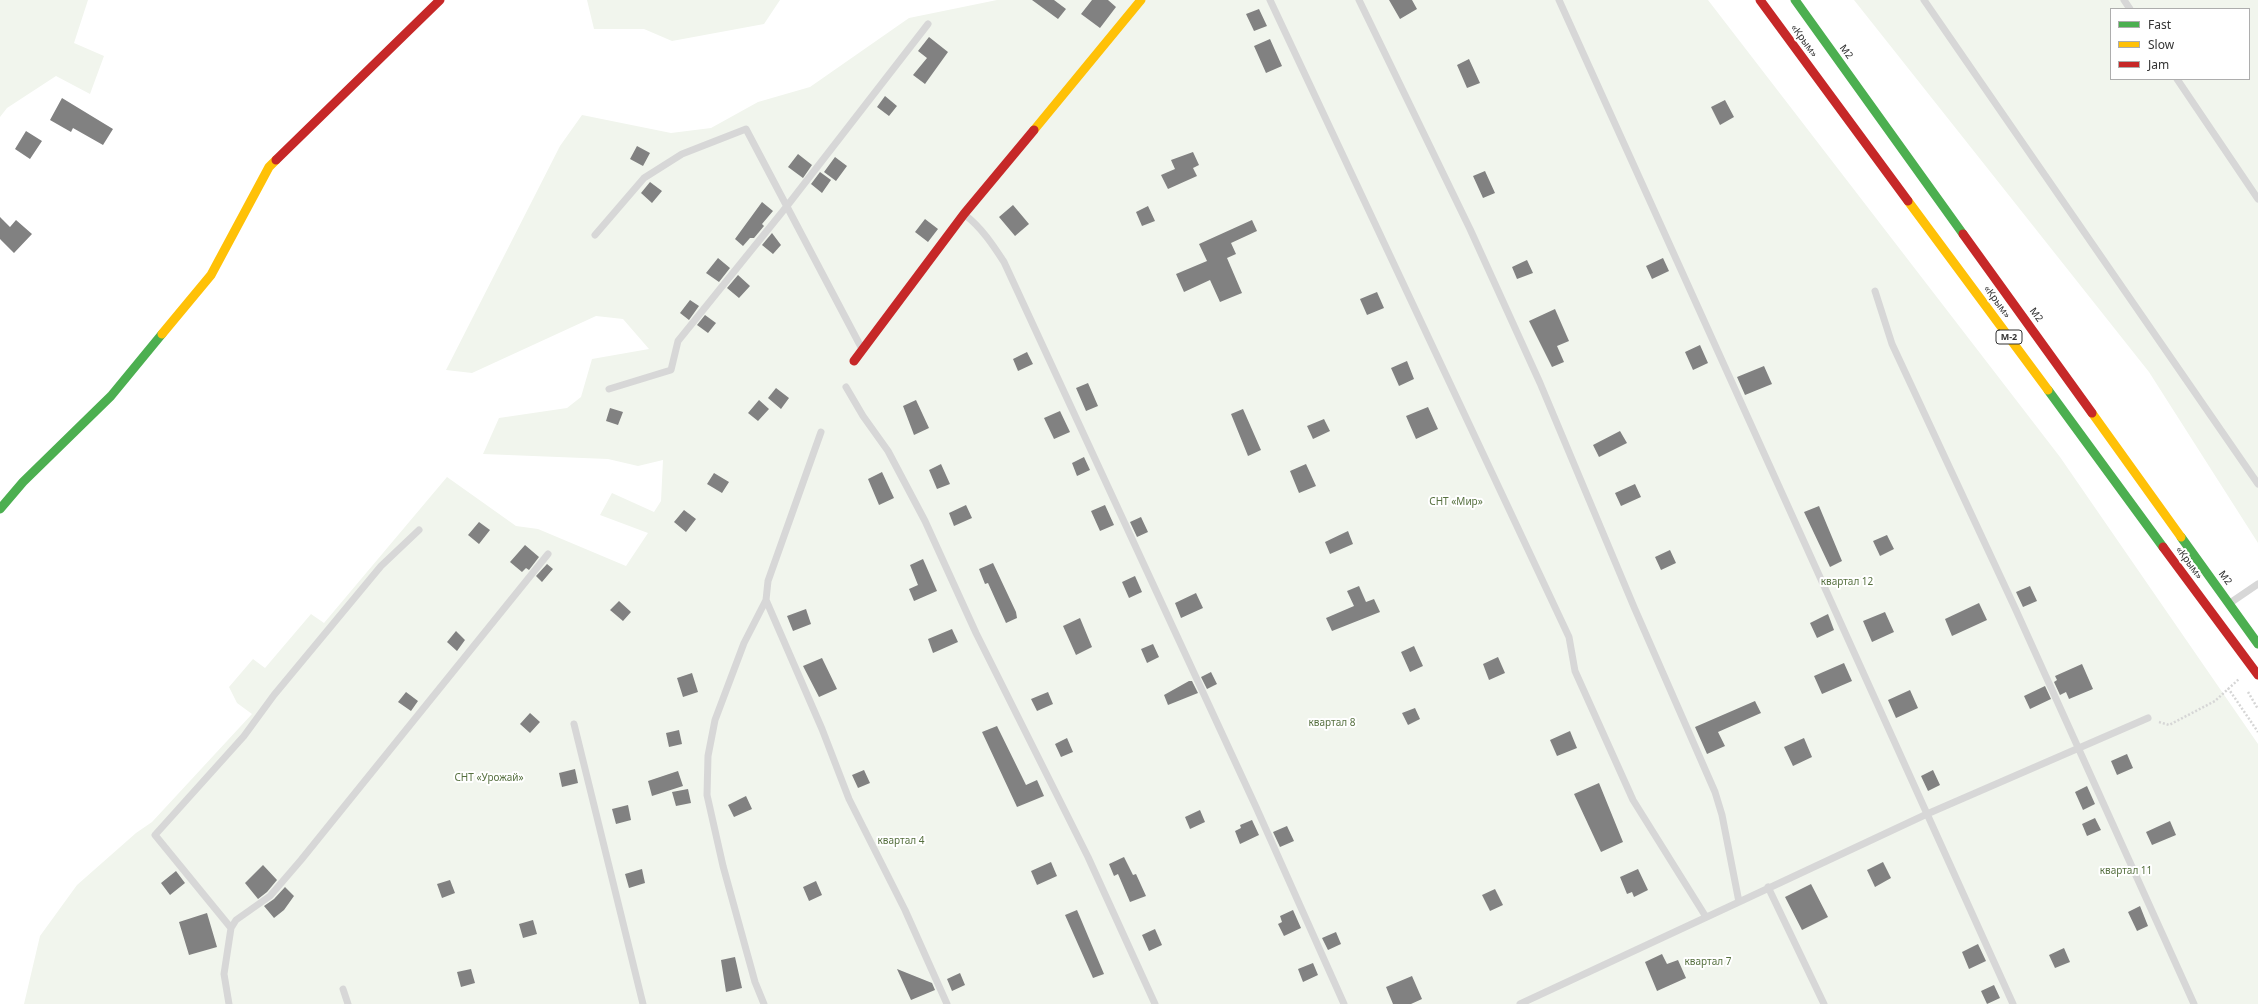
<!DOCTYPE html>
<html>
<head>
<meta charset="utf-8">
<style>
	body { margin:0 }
	#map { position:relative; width:2258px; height:1004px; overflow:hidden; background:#fff; font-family:"Noto Sans",sans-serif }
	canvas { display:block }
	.legend { position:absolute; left:2110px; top:8px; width:140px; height:72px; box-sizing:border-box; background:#fff; border:1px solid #adadad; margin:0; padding:5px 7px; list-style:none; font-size:12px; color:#333 }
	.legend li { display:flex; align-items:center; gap:8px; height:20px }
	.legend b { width:20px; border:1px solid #adadad }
</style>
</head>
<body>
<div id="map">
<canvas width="2258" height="1004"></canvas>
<ul class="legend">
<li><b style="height:5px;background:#4caf50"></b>Fast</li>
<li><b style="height:5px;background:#ffc107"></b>Slow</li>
<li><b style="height:5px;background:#c62828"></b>Jam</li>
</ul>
</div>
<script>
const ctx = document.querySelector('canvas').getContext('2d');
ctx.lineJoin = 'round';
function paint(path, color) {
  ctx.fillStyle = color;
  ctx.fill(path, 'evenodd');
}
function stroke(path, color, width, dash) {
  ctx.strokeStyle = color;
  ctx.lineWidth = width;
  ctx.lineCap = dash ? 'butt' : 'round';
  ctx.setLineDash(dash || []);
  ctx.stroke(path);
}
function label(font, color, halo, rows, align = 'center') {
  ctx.font = font + ' "Noto Sans",sans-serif';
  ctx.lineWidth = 4;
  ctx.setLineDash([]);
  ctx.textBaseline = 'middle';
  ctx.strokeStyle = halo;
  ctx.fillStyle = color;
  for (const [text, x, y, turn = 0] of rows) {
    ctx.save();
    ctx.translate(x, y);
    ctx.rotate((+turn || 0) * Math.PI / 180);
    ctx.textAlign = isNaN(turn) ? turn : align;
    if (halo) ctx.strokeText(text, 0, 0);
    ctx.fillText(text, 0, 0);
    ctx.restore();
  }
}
const green = new Path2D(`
	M0,0H88L74,43L104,56L90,94L56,76L7,108L0,117Z
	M587,0H780L764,24L672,41L644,29H594Z
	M997,0H1708L2060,457L2258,744V1004H24L40,936L77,885L136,833L152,822L252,714L237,703L229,687L253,659L265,668L311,614L324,623L447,477L516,526L538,529L626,566L648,533L600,515L612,493L654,512L661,501L663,460L638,466L608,459L483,454L499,418L567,408L581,397L592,359L649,349L623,319L596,316L472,373L446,370L560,146L582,115L671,133L711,128L758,102L810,87L909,18Z
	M1854,0H2258V543L2149,372ZM2111,9H2249V79H2111Z`);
const building = new Path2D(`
	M1032,0H1054L1066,9L1058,19Z
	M1092,0H1108L1116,7L1100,28L1081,14Z
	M1389,0H1412L1417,9L1400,19Z
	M1259,9L1267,26L1254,31L1246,14Z
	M929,37L948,52L925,84L913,75L927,58L918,51Z
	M1270,39L1282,66L1266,73L1254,46Z
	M1469,59L1480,83L1467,88L1457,65Z
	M885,96L897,106L889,116L877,107Z
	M62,98L113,129L103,145L73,128L71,132L50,120Z
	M1725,100L1734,117L1720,125L1711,107Z
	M26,131L42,141L30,159L15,149Z
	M637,146L650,153L643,166L630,159Z
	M1193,152L1199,165L1193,168L1197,176L1168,189L1161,175L1175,169L1171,160Z
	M798,154L812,165L803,178L788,167Z
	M835,157L847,166L836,181L824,172Z
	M1485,171L1495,193L1483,198L1473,176Z
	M820,172L831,180L822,193L811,184Z
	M650,182L662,191L652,203L641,193Z
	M762,202L773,211L762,224L764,226L754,238H750L743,246L735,239Z
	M1013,205L1029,224L1015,236L999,217Z
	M1148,206L1155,221L1142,226L1136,212Z
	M0,217L10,227L16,220L32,234L14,253L0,239Z
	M925,219L938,229L928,242L915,232Z
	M1252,220L1257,231L1231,243L1236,254L1227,258L1242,293L1220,302L1210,280L1184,292L1176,274L1207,261L1199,244Z
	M772,233L781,245L773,254L762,245Z
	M718,258L730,268L719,282L706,273Z
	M1663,258L1669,271L1652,279L1646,266Z
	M1527,260L1533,273L1517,279L1512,267Z
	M738,275L750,286L739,298L727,288Z
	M1377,292L1384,308L1367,315L1360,299Z
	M690,300L699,306L689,320L680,313Z
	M1555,309L1569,341L1557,346L1564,362L1552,367L1529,321Z
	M705,315L716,323L708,333L697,325Z
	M1700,345L1708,363L1693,370L1685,352Z
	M1027,352L1033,364L1018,371L1013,359Z
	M1407,361L1414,379L1399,386L1391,368Z
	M1764,366L1772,384L1745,395L1737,377Z
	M1088,383L1098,406L1086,411L1076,388Z
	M776,388L789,398L781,409L768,398Z
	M759,400L769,409L758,421L748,413Z
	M916,400L929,428L914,435L903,406Z
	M1428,407L1438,429L1416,439L1406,416Z
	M610,408L623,412L618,425L606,421Z
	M1243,409L1261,450L1248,456L1231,414Z
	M1060,411L1070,432L1054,439L1044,418Z
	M1324,419L1330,431L1313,439L1307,426Z
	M1620,431L1627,443L1599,457L1593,445Z
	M1084,457L1090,470L1077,476L1072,463Z
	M941,464L950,484L937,489L929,470Z
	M1306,464L1316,486L1299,493L1290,471Z
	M882,472L894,498L879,505L868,479Z
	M714,473L729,482L722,493L707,484Z
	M1635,484L1641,497L1621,506L1615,493Z
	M966,505L972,518L954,526L949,513Z
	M1105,505L1114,525L1100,531L1091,511Z
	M1819,506L1842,561L1830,567L1804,512Z
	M684,510L696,519L686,532L674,522Z
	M1141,517L1148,532L1137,537L1130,522Z
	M479,522L490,530L479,544L468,535Z
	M1348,531L1353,544L1330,554L1325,542Z
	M1887,535L1894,549L1880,556L1873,541Z
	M525,545L539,557L529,570L526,568L522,572L510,562Z
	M1670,550L1676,563L1661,570L1655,557Z
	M923,559L937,591L914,601L909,589L918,585L910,565Z
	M993,563L1016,612L1017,618L1006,623L988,583L985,584L979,569Z
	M547,564L553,569L542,582L536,576Z
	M1135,576L1142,592L1129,598L1122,582Z
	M1359,586L1366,602L1374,599L1380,612L1332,631L1326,618L1354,606L1347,591Z
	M2030,586L2037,601L2023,607L2016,592Z
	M1196,593L1203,608L1181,618L1175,603Z
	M619,601L631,612L623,621L610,610Z
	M1979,603L1987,620L1952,636L1945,619Z
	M806,609L811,624L793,631L787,616Z
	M1885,612L1894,632L1872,642L1863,621Z
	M1828,614L1834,630L1817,638L1810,623Z
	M1080,618L1092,647L1076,655L1063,626Z
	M952,629L958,642L933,653L928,639Z
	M456,631L465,640L457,651L447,642Z
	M1153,644L1159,657L1147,663L1141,649Z
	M1414,646L1423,666L1410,672L1401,652Z
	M1498,657L1505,673L1489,680L1483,664Z
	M822,658L837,689L819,697L803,666Z
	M1844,663L1852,681L1822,694L1814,676Z
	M2082,664L2093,689L2069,699L2066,692L2060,695L2054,682L2057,680L2055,676Z
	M1211,672L1217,684L1207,689L1201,677Z
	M692,673L698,692L683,697L677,678Z
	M1189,681H1192L1198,693L1168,705L1164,695Z
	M2045,686L2051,699L2030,709L2024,696Z
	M1910,690L1918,708L1896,718L1888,700Z
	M406,692L418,701L411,711L398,702Z
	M1048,692L1053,704L1037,711L1031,699Z
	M1755,701L1761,713L1718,732L1725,746L1707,754L1695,727Z
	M1415,708L1420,719L1408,725L1402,713Z
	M530,713L540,722L530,733L520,724Z
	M997,726L1026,785L1037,780L1044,796L1017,807L982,732Z
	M679,730L682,744L669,747L666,733Z
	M1570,731L1577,748L1557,756L1550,740Z
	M1067,738L1073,752L1061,757L1055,744Z
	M1804,738L1812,757L1793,766L1784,747Z
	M2127,754L2133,768L2117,775L2111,761Z
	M575,769L578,783L562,787L559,773Z
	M864,770L870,783L858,788L852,775Z
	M1933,770L1940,785L1928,791L1921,776Z
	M678,771L683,786L652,796L648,781Z
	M1599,783L1623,842L1601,852L1574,794Z
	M2087,786L2095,804L2083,810L2075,792Z
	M688,789L691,803L676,806L672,792Z
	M746,796L752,809L734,817L728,805Z
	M628,805L631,820L616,824L612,809Z
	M1200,810L1205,822L1190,829L1185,817Z
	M2095,818L2101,830L2087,836L2082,824Z
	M1252,820L1259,835L1240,844L1235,831L1241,828L1240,825Z
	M2170,821L2176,835L2152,845L2146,832Z
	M1287,826L1294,841L1280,847L1273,832Z
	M1124,857L1133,875L1136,874L1146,896L1130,902L1118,874L1114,876L1109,864Z
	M1051,862L1057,876L1037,885L1031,871Z
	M1883,862L1891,878L1875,887L1867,870Z
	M263,865L277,880L267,892L258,899L245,883Z
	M642,869L645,883L629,888L625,874Z
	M1638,869L1648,890L1634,897L1632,892L1627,894L1620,877Z
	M176,871L185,883L170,895L161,883Z
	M450,880L455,893L442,898L437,884Z
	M816,881L822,895L809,901L803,887Z
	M1811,884L1828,917L1802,930L1785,897Z
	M285,887L294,896L284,910L274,918L264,906L274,899Z
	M1495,889L1503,905L1490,911L1482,895Z
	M2140,906L2148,926L2137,931L2128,912Z
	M1077,910L1104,974L1093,978L1065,915Z
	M1293,910L1301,928L1284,936L1278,924L1282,922L1280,916Z
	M207,913L217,947L189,955L179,922Z
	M533,920L537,934L523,938L519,924Z
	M1155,929L1162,945L1149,951L1142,935Z
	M1336,932L1341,944L1328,950L1322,938Z
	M1978,944L1986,961L1969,969L1962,952Z
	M2064,948L2070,962L2055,968L2049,955Z
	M1662,954L1667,964L1678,960L1686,978L1657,991L1645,962Z
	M735,957L742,988L726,992L721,960Z
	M1313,963L1318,975L1303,982L1298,969Z
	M471,969L475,983L461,987L457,972Z
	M897,969L932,983L935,990L911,1000Z
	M960,973L965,985L952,991L947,979Z
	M1412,976L1422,999L1411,1004H1393L1386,987Z
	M1994,985L2000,998L1987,1004L1981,991Z`);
const path = new Path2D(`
	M2228,688L2258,732
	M2248,692L2258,709
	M2159,722L2169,725L2215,701L2239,679`);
const lane = new Path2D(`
	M1270,0L1569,637L1575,671L1633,800L1706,917
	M1359,0L1470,229L1540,383L1634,607L1715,792L1722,815L1739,902L1520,1004
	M1559,0L2013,1004
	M1924,0L2258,484
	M2124,0L2130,9
	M2177,79L2258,199
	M965,215C981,227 993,245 1004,262L1256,807L1344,1004
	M595,235L644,178L682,154L746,129L861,347
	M1875,291L1892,344L2015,608L2194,1004
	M846,387L863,416L888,451L925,521L976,633L1088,857L1155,1004
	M609,389L671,370L678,341L787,206L928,24
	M766,600L822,729L849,799L905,910L947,1004
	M2230,603L2258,584
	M574,724L643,1004
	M1768,887L1824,1004
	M1739,902L1927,814L2148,718
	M231,928L236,920L270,896L301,860L548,554
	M343,989L348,1004
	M229,1004L224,974L231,928L155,835L244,736L274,695L381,566L419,530
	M764,1004L755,982L723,866L707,795L708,756L715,720L744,643L766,600L768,581L821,432`);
const fast = new Path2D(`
	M1795,0L1963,234
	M2048,390L2163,547
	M0,509L23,482L111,396L162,334
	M2181,537L2258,644`);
const slow = new Path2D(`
	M1034,130L1141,0
	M1908,201L2048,390
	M162,334L211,275L269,167L276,160
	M2092,413L2181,537`);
const jam = new Path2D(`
	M1760,0L1908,201
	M276,160L440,0
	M1963,234L2092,413
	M854,361L964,214L1034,130
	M2163,547L2258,675`);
const shields = [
	[2009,337,26]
];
const shieldNames = [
	["М-2",2009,337]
];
const streetNames = [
	["«Крым»",1804,41,54],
	["М2",1846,52,54],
	["«Крым»",1997,302,54],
	["М2",2036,315,54],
	["«Крым»",2189,563,54],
	["М2",2225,578,54]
];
const parkNames = [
	["СНТ «Мир»",1456,502],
	["квартал 12",1847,582],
	["квартал 8",1332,723],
	["СНТ «Урожай»",489,778],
	["квартал 4",901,841],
	["квартал 11",2126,871],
	["квартал 7",1708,962]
];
paint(green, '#f1f5ed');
paint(building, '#818181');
stroke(path, '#d6d6d6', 2.5, [2, 2]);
stroke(lane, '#d7d7d7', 7);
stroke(fast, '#4caf50', 9);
stroke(slow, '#ffc107', 9);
stroke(jam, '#c62828', 9);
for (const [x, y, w] of shields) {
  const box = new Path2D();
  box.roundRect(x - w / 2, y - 7, w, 14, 3);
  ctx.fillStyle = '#fff';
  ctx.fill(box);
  stroke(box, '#333', 1);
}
label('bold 9px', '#333', null, shieldNames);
label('10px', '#333', '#fff', streetNames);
label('10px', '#56703f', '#fff', parkNames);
</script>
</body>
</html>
